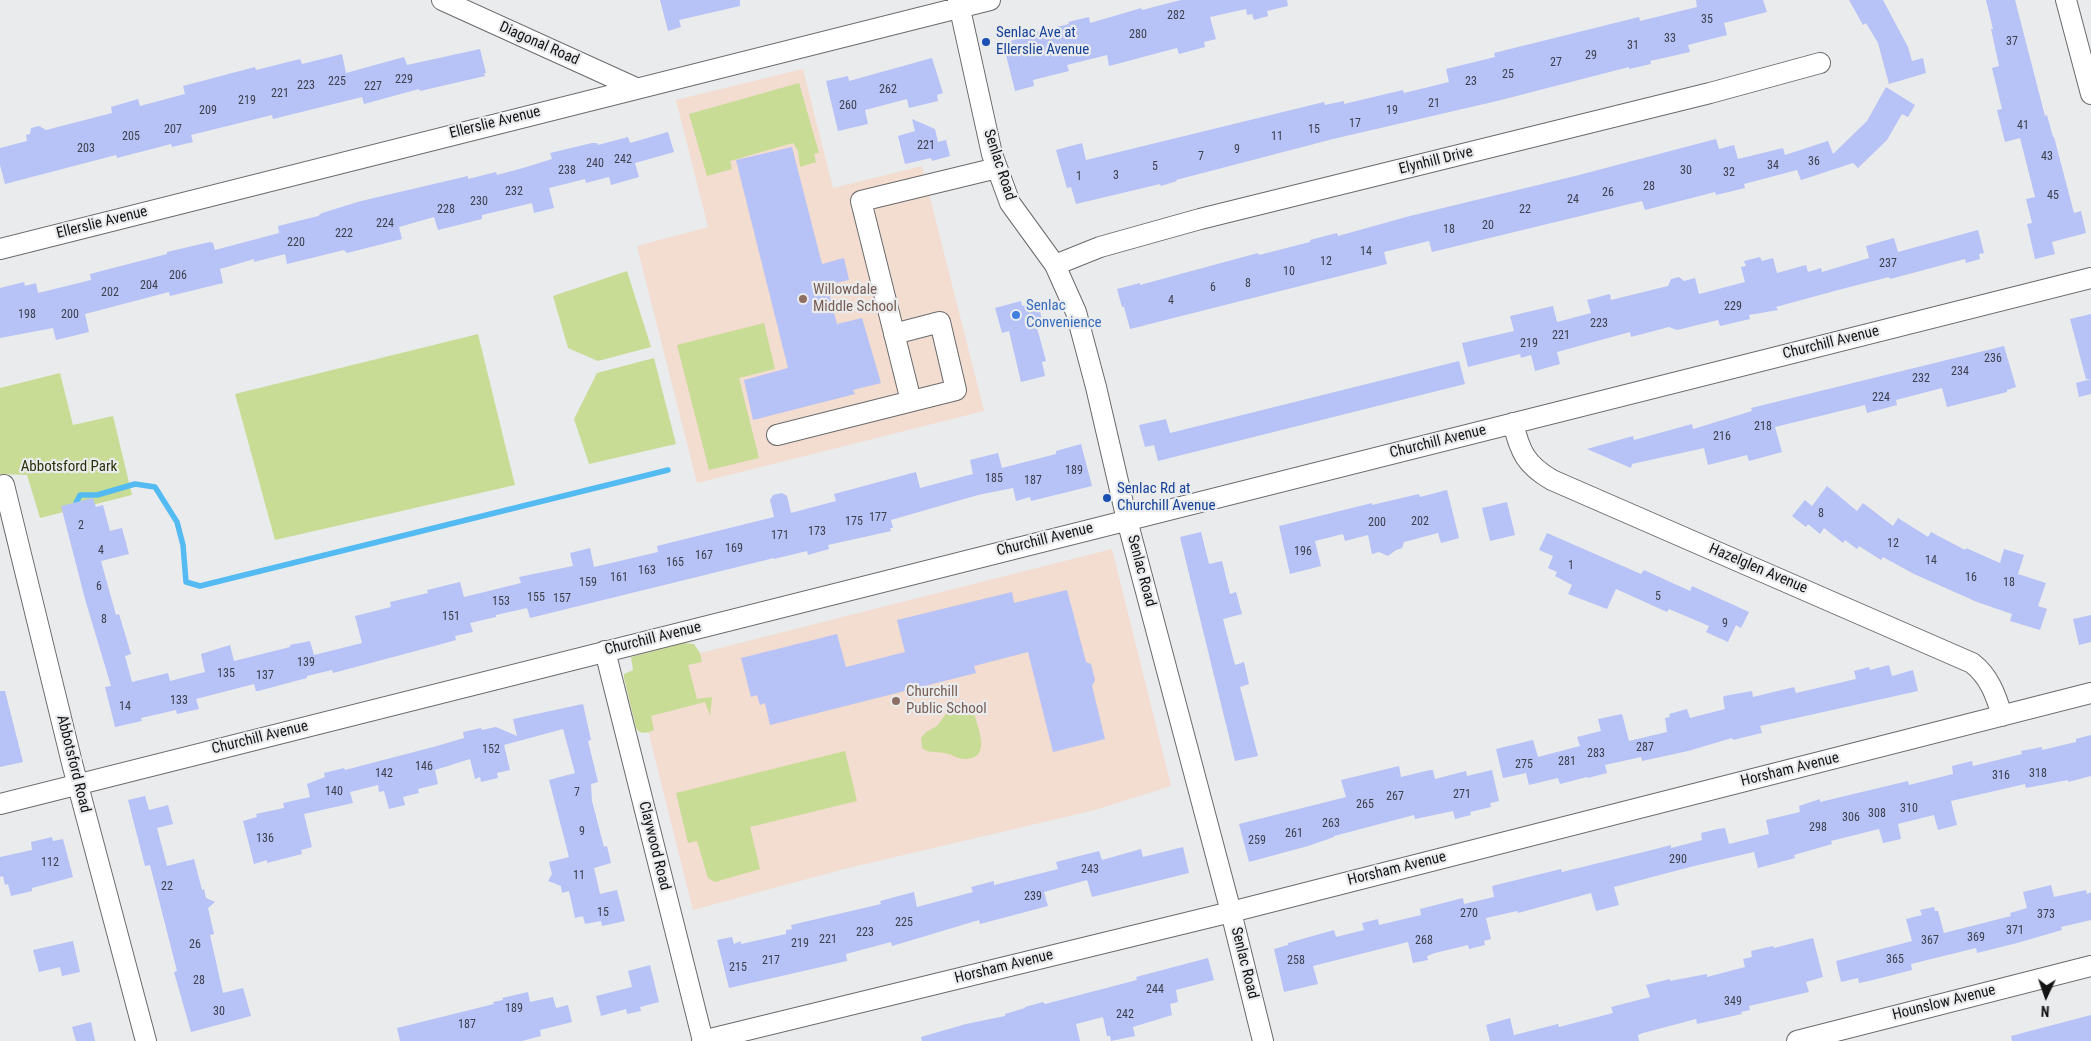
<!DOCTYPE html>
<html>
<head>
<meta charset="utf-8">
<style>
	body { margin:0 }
	#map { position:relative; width:2091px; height:1041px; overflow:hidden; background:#eaebed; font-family:"Roboto Condensed",sans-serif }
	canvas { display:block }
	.north { position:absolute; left:2021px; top:971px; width:50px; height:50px; -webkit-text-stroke:4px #eaebed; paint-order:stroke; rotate:183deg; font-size:14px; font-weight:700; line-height:20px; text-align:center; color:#141415 }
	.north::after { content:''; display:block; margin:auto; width:18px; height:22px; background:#141415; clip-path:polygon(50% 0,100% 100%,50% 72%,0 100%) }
</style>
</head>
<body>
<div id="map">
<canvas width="2091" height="1041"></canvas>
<div class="north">N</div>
</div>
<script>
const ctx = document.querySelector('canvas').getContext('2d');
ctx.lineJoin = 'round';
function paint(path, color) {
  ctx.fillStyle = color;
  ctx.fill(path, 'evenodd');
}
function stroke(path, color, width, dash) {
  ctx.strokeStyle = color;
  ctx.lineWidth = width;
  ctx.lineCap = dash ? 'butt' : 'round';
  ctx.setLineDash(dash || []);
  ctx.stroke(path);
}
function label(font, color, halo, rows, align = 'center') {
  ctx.font = font + ' "Roboto Condensed",sans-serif';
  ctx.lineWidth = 4.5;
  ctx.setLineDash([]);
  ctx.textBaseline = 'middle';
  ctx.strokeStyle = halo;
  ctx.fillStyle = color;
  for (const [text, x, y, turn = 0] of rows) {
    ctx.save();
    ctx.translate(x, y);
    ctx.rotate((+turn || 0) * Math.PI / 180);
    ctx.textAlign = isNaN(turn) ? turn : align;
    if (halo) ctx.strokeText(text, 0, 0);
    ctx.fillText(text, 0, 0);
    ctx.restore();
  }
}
const education = new Path2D(`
	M803,69L833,188L922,166L984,411L697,483L637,246L708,227L676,100Z
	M1112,549L1171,786L1095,810L844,869L693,910L633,670Z`);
const green = new Path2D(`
	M799,83L819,153L814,154L816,162L800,167L798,151L793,143L730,161L732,169L707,176L689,114Z
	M627,271L651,347L598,361L568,348L553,296Z
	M764,323L775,369L739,378L759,458L709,470L677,345Z
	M478,334L515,485L275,540L235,394Z
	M654,358L676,444L589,464L574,419L597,373Z
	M60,373L73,425L113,416L132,495L40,518L27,475L0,474V388Z
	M684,643L694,644L700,653L702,662L688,665L697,699L712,697L710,716L705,702L651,716L654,730C648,733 640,735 636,728L624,678V674L633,670L631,657Z
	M963,709L971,710L974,713C978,729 993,760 963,759C956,758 951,754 944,753C936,751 929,754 922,748L921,738L926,732L937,726L948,711Z
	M845,751L857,801L750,827L760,869L715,882L708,878L697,841L688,843L676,793Z`);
const stream = new Path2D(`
	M76,503L80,495H97L135,484L155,487L177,522L183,545L186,582L200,586L668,470`);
const building = new Path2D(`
	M660,0H740V6L679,20L681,27L668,31Z
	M1181,0H1287L1288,6L1267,11L1268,16L1254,20L1252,14L1247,15L1246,9L1210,17L1216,39L1204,42L1205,47L1179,54L1177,48L1109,66L1107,55L1067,65L1069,71L1033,80L1034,86L1015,91L1003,43L1029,36L1028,34L1069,24L1068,22L1089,17L1090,23L1128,12L1141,8L1142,10Z
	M1696,0H1763L1767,12L1724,23L1727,35L1688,45L1690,52L1650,61L1651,64L1629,69V67L1497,101L1333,139L1176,180L1177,181L1161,186L1160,184L1076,204L1071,187L1067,188L1056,150L1082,143L1086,160L1324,102L1325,105L1344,101V104L1403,90L1404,93L1449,82L1446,69L1495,57L1494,53L1639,17L1640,21L1697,7Z
	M1849,0H1883L1908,47L1912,61L1923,58L1926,73L1889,84L1878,43L1866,23L1863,25Z
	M1986,0H2015L2045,116L2047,115L2053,137H2054L2074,213L2081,211L2086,233L2052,242L2055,254L2035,259L2027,224L2032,223L2026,199L2035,197L2020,138L2005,142L1997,110L2002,109L1992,68L1999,66L1991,29H1993Z
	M480,49L486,73H484L485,76L420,91L419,89L364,104L362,97L273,119L272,115L191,135L193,142L172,147L171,144L117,158L116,155L5,184L0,165V148L27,141L26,135L30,134L31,128L39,126L46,130L112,113L111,107L138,99L140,106L185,94L183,86L255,67L256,70L300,59L302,64L342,54L346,73L404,57L407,65Z
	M932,58L943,93L937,95L938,101L909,108L907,99L865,110L868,124L838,131L826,81L848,76L849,81Z
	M1886,87L1915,105L1908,117L1902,114L1887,140L1858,168L1853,163L1801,180L1797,170L1744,184L1745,188L1716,195L1715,192L1645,210L1642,201L1432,252L1429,241L1384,252L1387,264L1130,329L1124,307H1122L1117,289L1140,283V285L1258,253L1259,255L1310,242V240L1337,233L1338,236L1406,217L1575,176L1716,139L1719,149L1734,145L1738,159L1783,148L1785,155L1828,141L1833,154L1867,121Z
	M912,119L935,129L938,142L946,140L950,156L932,161L931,158L905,164L898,136L915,131Z
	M668,132L674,152L635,163L639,177L611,185L609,177L586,183L585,179L549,188L554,208L534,213L532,203L482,215V219L438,230L434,217L399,227L402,239L347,253L344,250L287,264L285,254L254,262V259L220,269L223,283L170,296L169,292L85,314L89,332L56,340L53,328L0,338V288L24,282L25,286L36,283L38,293L91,280L90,274L167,254V252L184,248L210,242L213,243L215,250L279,233L278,226L318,216L322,213L361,201L468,176V179L496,172L497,175L523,168L552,159L550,153L592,143H597L598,145L628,137L630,143Z
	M792,147L822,264L844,258L849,280L827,285L837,324L862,318L881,383L853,390L855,394L753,420L744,380L788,368L736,160Z
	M1978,230L1984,253L1979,254L1980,259L1966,263L1965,259L1890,279L1889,277L1838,290L1776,307L1778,310L1749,315L1750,319L1720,326L1718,320L1677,330L1669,327L1631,337L1630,332L1557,352L1560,364L1535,371L1531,355L1521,358L1520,354L1468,367L1462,343L1514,331L1510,316L1553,306L1557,322L1591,313L1587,300L1610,294L1611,300L1668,286L1671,279L1679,277L1684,281L1695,278L1699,294L1745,282L1741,267L1746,266L1744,261L1760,257L1762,261L1773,258L1777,273L1806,265L1808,272L1821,268L1822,272L1869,258L1866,246L1894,238L1898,252Z
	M1021,301L1022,306L1037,302L1043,322L1036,324L1046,361L1042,362L1045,376L1021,382L1009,331L1002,333L995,308Z
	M2091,314V379H2086L2070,319Z
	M2004,346L2016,387L2007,390V392L1947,407L1942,388L1896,400L1897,405L1867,413L1865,405L1775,427L1782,452L1749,461L1747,455L1708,465L1704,448L1632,464L1631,468L1587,449L1633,436L1634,440L1692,424L1693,429L1752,411L1751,408Z
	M1459,361L1465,384L1158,461L1154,445L1145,447L1139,425L1166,419L1170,433Z
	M2091,379V394L2079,397L2076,383Z
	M1081,444L1092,486L1031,501L1030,497L1016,501L1013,488L978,495L891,520L893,528H890L891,531L828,545L829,549L808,555L807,551L774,559V558L530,618L527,608L496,615V617L470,623L473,632L455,636L456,640L442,644L333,673L332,670L307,676V678L258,691H256L254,684L196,699L199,709L177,714L176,710L141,718L142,721L115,727L105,687L111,686L85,599L61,506L93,498L96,507L103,505L110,531L122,528L129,554L101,561L116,615L119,614L131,654L125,656L132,682L168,673L170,681L205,672L201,654L230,645L234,661L290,647V645L310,641L314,655L362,643L355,616L391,607L390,602L428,593L427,590L460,582L464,597L521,583L519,577L573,566L570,553L590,548L594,567L658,552L657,546L774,517L770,500L773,495L782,493L787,496L791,513L836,501L834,494L916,472L920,488L973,474L970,460L998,453L1002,468L1056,454V451Z
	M1827,486L1857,511L1863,503L1893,526L1898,518L1928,537L1931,532L1965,550L1966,548L2000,563L2004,549L2024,555L2018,574L2046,583L2038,606L2047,609L2040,630L2010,621L2012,614L1977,602L1914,574L1883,557L1881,560L1859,546L1857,549L1845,540L1843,543L1824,528L1820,534L1808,524L1806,527L1792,516L1805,500L1812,506Z
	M1447,490L1459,538L1441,543L1438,533L1404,542L1402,548L1396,550L1388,556L1379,552L1372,554L1368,535L1345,541L1343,534L1315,541L1321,566L1290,574L1279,526L1372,503V505L1419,494L1420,497Z
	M1507,502L1515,535L1490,541L1482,508Z
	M1201,532L1209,564L1222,561L1230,594L1236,592L1242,614L1223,619L1235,665L1244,662L1249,684L1240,687L1258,756L1235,761L1180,537Z
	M1547,533L1641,574L1644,570L1690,591L1692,586L1749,612L1741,628L1736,625L1728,642L1706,632L1709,626L1669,609L1667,612L1616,589L1607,609L1568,594L1572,585L1555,576L1557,572L1548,568L1553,556L1539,550Z
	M1067,590L1086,662L1091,664L1095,680L1092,686L1105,739L1053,752L1028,652L974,666L976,673L770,725L765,703L760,705L757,695L751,697L741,658L837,634L846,667L905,652L897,620L1012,592L1014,603Z
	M2091,615V642L2079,645L2073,619Z
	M1889,665L1892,676L1913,670L1918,691L1760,726L1762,733L1749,736L1733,740L1732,738L1688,751L1642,761L1641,757L1605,765L1607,773L1588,778L1587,777L1560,784L1558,778L1529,785L1526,773L1503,778L1496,749L1533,740L1538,757L1580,746L1577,737L1601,731L1598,719L1622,714L1629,741L1667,732L1665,718L1670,717L1669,714L1687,709L1690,718L1725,709L1723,698L1724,696L1752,691L1753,697L1794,687L1796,693L1856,679L1854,671L1869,667L1870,670Z
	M0,691H5L23,762L0,767Z
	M583,704L591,740L588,741L598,782L591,784L592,801L604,847L607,846L611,863L594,868L600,894L617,890L625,921L602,926L601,921L585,924L583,916L575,918L569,891L562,893L561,886L548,881L552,874L549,862L569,857L549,780L575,773L563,729L504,745L510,770L497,773L498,778L481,782L480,777L475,779L470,759L435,770L438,784L418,789L419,793L403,797L405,805L389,809L384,791L379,792L378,785L350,792L353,803L304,814L312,847L301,850L302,854L267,863V860L254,864L243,821L257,817L256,814L284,808L283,803L310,797L307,784L325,777L324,773L344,768L345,770L437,746L464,738L463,732L481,728L482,730L496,727L517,736L513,719Z
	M2091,735V776L2068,782V780L2026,788L2025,784L1951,801L1957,825L1938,830L1934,815L1898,824L1901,839L1883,843L1879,829L1831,841L1832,844L1794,855L1795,858L1758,868L1754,852L1694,866L1614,887L1619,905L1596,911L1591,893L1518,913L1517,911L1486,918L1491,939L1484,941L1485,945L1469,949L1468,945L1435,953L1427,956L1428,960L1413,963L1408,942L1313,966L1318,984L1284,992L1274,949L1288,945V943L1334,930L1336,937L1364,930L1362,923L1378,919L1379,925L1421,915L1420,909L1463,898L1464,904L1494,897L1492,886L1561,869L1562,872L1656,849L1671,845V848L1702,840L1701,833L1718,829L1725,828L1729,844L1769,834L1766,820L1800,812L1799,806L1820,799V802L1908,781L1909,785L1953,774L1952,766L1972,761L1973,766L2022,754L2021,751L2042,747V750L2076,742V739Z
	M1399,766L1401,777L1430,770H1433L1435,779L1466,771L1467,776L1492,770L1499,801L1490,803L1491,807L1470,812L1471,815L1455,819L1453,811L1415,819L1414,815L1334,836V837L1308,846L1249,862L1239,824L1346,797L1341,780Z
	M145,796L149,810L168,805L173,824L157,828L167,866L194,859L202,890L204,889L206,898L215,902L208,908L214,934L210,935L223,993L243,988L251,1016L191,1032L174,972L177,971L150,865L145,866L128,800Z
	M52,837L53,841L63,839L73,877L32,888V891L11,896L8,884L5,885L3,876L0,877V857L32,850L31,842Z
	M1183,847L1189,873L1092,897L1087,880L1044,892L1048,906L980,924L979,920L892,946L891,942L846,954L847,961L729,988L717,940L732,937L734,944L741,941V944L786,934V930L792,929L791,925L881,904L880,901L914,892L917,907L973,892L971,887L994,881V885L1058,869L1056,862L1099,851L1102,860L1141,849L1143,857Z
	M2051,885L2054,897L2086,890L2087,894L2091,892V920L2061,927L2062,930L2017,943L1977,953L1976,948L1911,964L1912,970L1873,980L1859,983L1858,978L1841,982L1836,961L1912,941L1906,919L1922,915L1920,910L1934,907L1935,911H1938L1944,933L2011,916L2010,913L2027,908L2023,892Z
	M1813,938L1823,977L1806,982L1809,992L1749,1006L1750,1010L1741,1012L1742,1014L1697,1024L1696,1019L1643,1033L1638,1035L1639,1041H1490L1486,1025L1510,1018L1514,1035L1558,1024L1559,1027L1613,1013L1611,1007L1650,997L1646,985L1670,979V981L1707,974V977L1745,967L1743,959L1752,957L1751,951L1773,946L1774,948Z
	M73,941L80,972L62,976L60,967L39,972L33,950Z
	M1208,958L1214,980L1176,990L1178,1002L1170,1004L1172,1015L1133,1027L1135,1036L1111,1041L1110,1036H1107L1103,1017L1076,1024L1080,1041H922L921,1037L966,1024L1005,1016V1014L1025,1008V1007L1043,1002L1045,1004L1137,980L1136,977Z
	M650,965L659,1002L640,1007L641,1011L627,1014L626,1009L601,1016L596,996L632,987L628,971Z
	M528,992L530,1002L553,997L556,1008L568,1005L572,1022L540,1030L541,1036L522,1041H400L397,1028L494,1004L493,1002L503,1000L502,998Z
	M2091,1015V1041H2012L2011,1036Z
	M91,1022L95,1041H76L72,1027Z`);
const minor = new Path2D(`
	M442,0L636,88
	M958,0L992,154L1010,203L1055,265L1076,312L1096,387L1127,520L1231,912L1263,1041
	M2066,0L2091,94
	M0,249L990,0
	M1055,265L1100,247L1200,219L1710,93L1820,63
	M911,401L861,201L997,168
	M1513,423C1520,452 1526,465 1552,480L1972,663C1989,676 1996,695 2002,716
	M777,435L956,390L940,322L894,334
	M4,485L72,763L146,1041
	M605,651L703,1041
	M0,804L2091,278
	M702,1041L1231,912L2091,693
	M1797,1041L2091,966`);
const markers = [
	[986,42,5,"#1a4fb4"],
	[803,299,5,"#8d6e63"],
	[1016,315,5,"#3f7fe0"],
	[1107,498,5,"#1a4fb4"],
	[896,701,5,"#8d6e63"]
];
const numberNames = [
	["282",1176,16],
	["35",1707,20],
	["280",1138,35],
	["33",1670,39],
	["37",2012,42],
	["31",1633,46],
	["29",1591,56],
	["27",1556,63],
	["25",1508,75],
	["229",404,80],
	["225",337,82],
	["23",1471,82],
	["223",306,86],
	["227",373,87],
	["262",888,90],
	["221",280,94],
	["219",247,101],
	["21",1434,104],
	["260",848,106],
	["209",208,111],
	["19",1392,111],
	["17",1355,124],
	["41",2023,126],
	["207",173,130],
	["15",1314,130],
	["205",131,137],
	["11",1277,137],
	["221",926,146],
	["203",86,149],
	["9",1237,150],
	["7",1201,157],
	["43",2047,157],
	["242",623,160],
	["36",1814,162],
	["240",595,164],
	["34",1773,166],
	["5",1155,167],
	["238",567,171],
	["30",1686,171],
	["32",1729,173],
	["3",1116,176],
	["1",1079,177],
	["28",1649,187],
	["232",514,192],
	["26",1608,193],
	["45",2053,196],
	["24",1573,200],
	["230",479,202],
	["228",446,210],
	["22",1525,210],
	["224",385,224],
	["20",1488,226],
	["18",1449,230],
	["222",344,234],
	["220",296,243],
	["14",1366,252],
	["12",1326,262],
	["237",1888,264],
	["10",1289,272],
	["206",178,276],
	["8",1248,284],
	["204",149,286],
	["6",1213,288],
	["202",110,293],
	["4",1171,301],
	["229",1733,307],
	["198",27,315],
	["200",70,315],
	["223",1599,324],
	["221",1561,336],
	["219",1529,344],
	["236",1993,359],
	["234",1960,372],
	["232",1921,379],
	["224",1881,398],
	["218",1763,427],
	["216",1722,437],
	["189",1074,471],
	["185",994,479],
	["187",1033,481],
	["8",1821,514],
	["177",878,518],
	["175",854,522],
	["202",1420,522],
	["200",1377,523],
	["2",81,526],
	["173",817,532],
	["171",780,536],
	["12",1893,544],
	["169",734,549],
	["4",101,551],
	["196",1303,552],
	["167",704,556],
	["14",1931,561],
	["165",675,563],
	["1",1571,566],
	["163",647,571],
	["161",619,578],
	["16",1971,578],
	["159",588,583],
	["18",2009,583],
	["6",99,587],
	["5",1658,597],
	["155",536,598],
	["157",562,599],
	["153",501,602],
	["151",451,617],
	["8",104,620],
	["9",1725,624],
	["139",306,663],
	["135",226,674],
	["137",265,676],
	["133",179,701],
	["14",125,707],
	["287",1645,748],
	["152",491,750],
	["283",1596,754],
	["281",1567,762],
	["275",1524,765],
	["146",424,767],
	["142",384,774],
	["318",2038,774],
	["316",2001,776],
	["140",334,792],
	["7",577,793],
	["271",1462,795],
	["267",1395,797],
	["265",1365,805],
	["310",1909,809],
	["308",1877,814],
	["306",1851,818],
	["263",1331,824],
	["298",1818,828],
	["9",582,832],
	["261",1294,834],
	["136",265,839],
	["259",1257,841],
	["290",1678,860],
	["112",50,863],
	["243",1090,870],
	["11",579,876],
	["22",167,887],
	["239",1033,897],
	["15",603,913],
	["270",1469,914],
	["373",2046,915],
	["225",904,923],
	["371",2015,931],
	["223",865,933],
	["369",1976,938],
	["221",828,940],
	["268",1424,941],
	["367",1930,941],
	["219",800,944],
	["26",195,945],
	["365",1895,960],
	["217",771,961],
	["258",1296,961],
	["215",738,968],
	["28",199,981],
	["244",1155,990],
	["349",1733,1002],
	["189",514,1009],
	["30",219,1012],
	["242",1125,1015],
	["187",467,1025]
];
const transitNames = [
	["Senlac Ave at",996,33],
	["Ellerslie Avenue",996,50],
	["Senlac Rd at",1117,489],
	["Churchill Avenue",1117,506]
];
const streetNames = [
	["Diagonal Road",539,44,24],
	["Ellerslie Avenue",495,123,-14],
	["Elynhill Drive",1436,161,-14],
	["Senlac Road",999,165,72],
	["Ellerslie Avenue",102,223,-14],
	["Churchill Avenue",1831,343,-14],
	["Churchill Avenue",1438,442,-14],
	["Churchill Avenue",1045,540,-14],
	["Hazelglen Avenue",1758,569,23],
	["Senlac Road",1141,571,75],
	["Churchill Avenue",653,639,-14],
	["Churchill Avenue",260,738,-14],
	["Abbotsford Road",73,764,76],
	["Horsham Avenue",1790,770,-14],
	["Claywood Road",654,846,76],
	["Horsham Avenue",1397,869,-14],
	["Senlac Road",1244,963,76],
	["Horsham Avenue",1004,967,-14],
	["Hounslow Avenue",1944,1003,-14]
];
const educationNames = [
	["Willowdale",813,290],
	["Middle School",813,307],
	["Churchill",906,692],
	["Public School",906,709]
];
const shopNames = [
	["Senlac",1026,306],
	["Convenience",1026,323]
];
const parkNames = [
	["Abbotsford Park",69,467]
];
paint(education, '#f3dcd0');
paint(green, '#c8dc95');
stroke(stream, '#53bbf1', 5.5);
paint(building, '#b7c2f6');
stroke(minor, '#6a6a6c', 22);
stroke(minor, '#fff', 20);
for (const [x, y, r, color] of markers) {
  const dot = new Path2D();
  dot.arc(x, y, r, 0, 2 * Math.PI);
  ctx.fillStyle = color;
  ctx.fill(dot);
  stroke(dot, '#eaebed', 2);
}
label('12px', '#3d404d', null, numberNames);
label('15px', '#164399', '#eaebed', transitNames, 'left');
label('15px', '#141415', '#eaebed', streetNames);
label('15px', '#785e54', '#eaebed', educationNames, 'left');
label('15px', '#366cbe', '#eaebed', shopNames, 'left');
label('15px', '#29320a', '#eaebed', parkNames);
</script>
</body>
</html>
